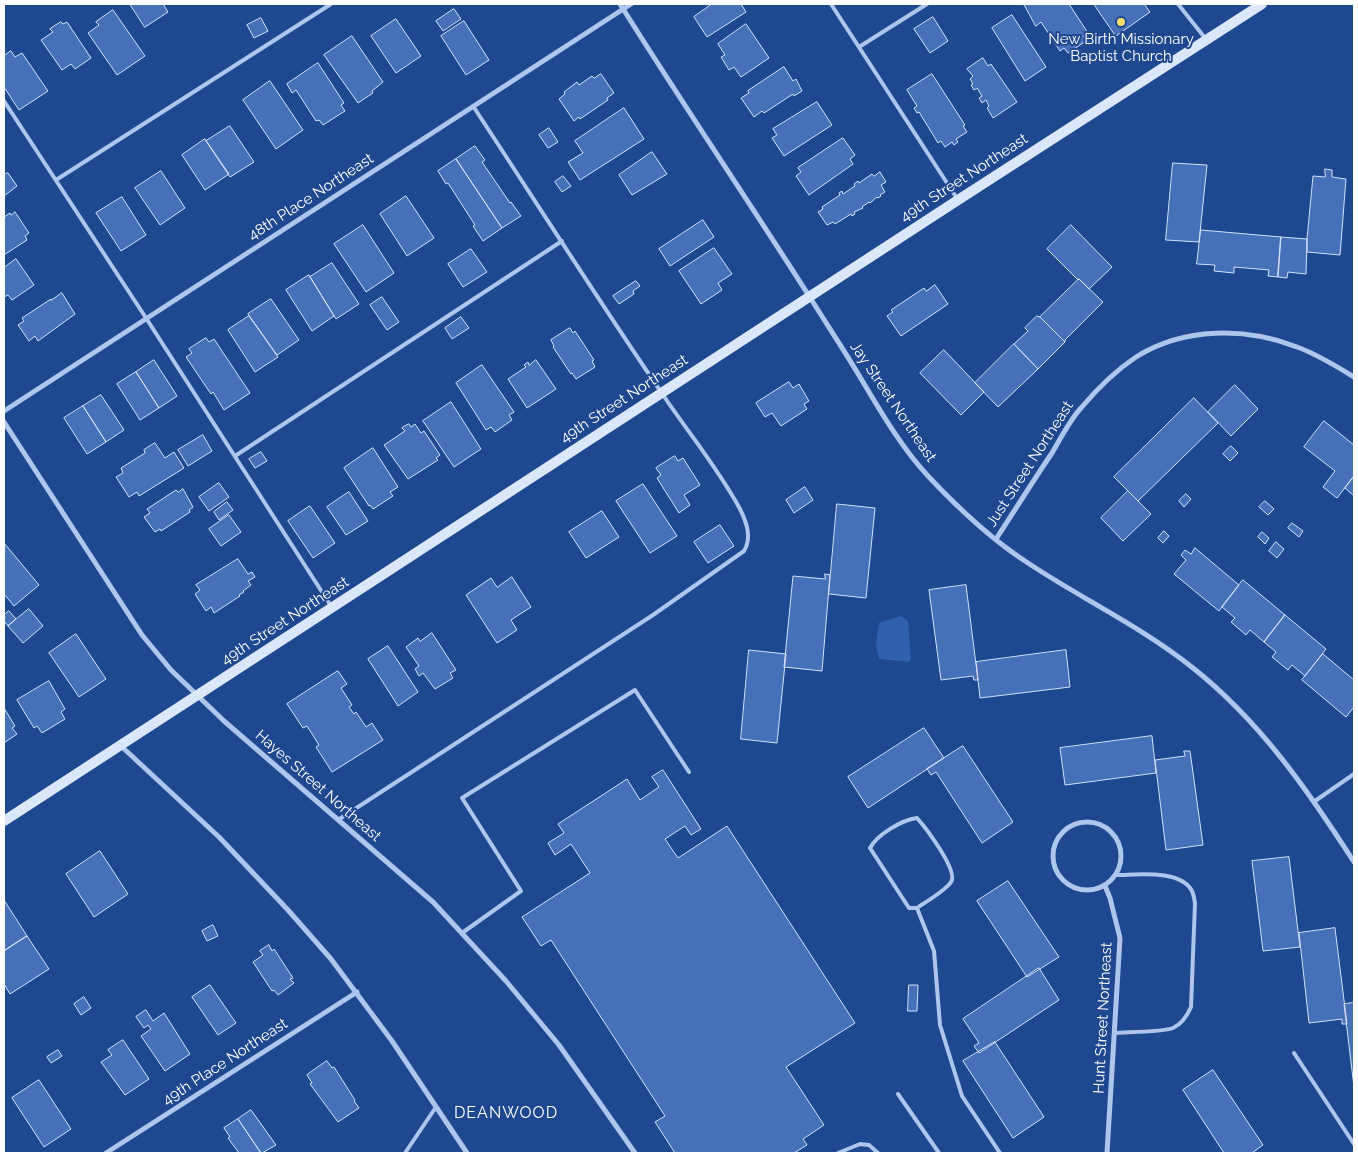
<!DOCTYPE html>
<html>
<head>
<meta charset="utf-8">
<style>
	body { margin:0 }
	#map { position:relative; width:1358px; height:1157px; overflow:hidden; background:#1e4890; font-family:Raleway,sans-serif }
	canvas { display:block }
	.frame { position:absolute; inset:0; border:5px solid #fff; pointer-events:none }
</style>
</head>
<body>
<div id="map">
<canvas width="1358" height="1157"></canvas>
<div class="frame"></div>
</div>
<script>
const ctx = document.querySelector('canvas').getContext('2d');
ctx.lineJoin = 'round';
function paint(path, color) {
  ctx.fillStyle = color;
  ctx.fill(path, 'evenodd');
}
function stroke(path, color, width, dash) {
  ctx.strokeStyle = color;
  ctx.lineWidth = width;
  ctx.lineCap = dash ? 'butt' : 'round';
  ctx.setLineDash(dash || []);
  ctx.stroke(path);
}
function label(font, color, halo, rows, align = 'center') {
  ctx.font = font + ' Raleway,sans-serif';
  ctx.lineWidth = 4;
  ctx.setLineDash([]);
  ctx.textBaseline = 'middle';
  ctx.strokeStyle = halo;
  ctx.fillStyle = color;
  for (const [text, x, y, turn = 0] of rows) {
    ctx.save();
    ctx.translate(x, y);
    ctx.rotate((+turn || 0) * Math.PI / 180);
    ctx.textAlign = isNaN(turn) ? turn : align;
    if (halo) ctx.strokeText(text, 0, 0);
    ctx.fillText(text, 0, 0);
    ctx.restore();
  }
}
const green = new Path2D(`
	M901,616L908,621L911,660L909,662L879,659L876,645L879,623Z`);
const building = new Path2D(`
	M130,4H163L168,12L145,27Z
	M712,4H741L746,12L707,37L694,17Z
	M1024,4H1069L1088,33L1083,36L1086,41L1068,53L1064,48L1060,51L1041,22L1036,26Z
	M1094,4H1144L1150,12L1116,36Z
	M454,9L461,19L443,31L436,21Z
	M113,10L145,56L117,75L88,33L99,25L96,22Z
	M1012,15L1046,67L1025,81L992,28Z
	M933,17L948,41L930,53L914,29Z
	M261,18L268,31L254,38L247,25Z
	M396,19L421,56L396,73L371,36Z
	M464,21L489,60L466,75L441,36Z
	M61,22L63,24L67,22L91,58L75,69L71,64L62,70L41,40L53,32L50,29Z
	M746,24L769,58L741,77L734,67L729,70L721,57L725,55L718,44Z
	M352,36L383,82L372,91L373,93L358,103L324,55Z
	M11,51L15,57L22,53L48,91L19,110L4,87V56Z
	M983,58L988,66L991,64L1017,102L993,118L987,108L989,106L986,100L982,103L979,98L982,96L977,88L974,90L971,85L973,84L970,79L973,76L967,69Z
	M318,63L344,103L341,105L345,111L323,125L319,120L316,121L296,90L292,93L287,84Z
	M784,67L793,81L796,79L802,91L794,96L793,94L764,113L762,111L754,117L741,98L749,93L748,91Z
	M601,74L614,93L607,98L608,100L580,119L579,117L574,121L559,99L565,94L564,92L577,82L579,85L592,76L594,78Z
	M932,74L965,125L963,126L967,132L956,139L958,142L954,145L952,142L945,147L941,141L938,143L919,112L917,113L914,108L917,106L907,90Z
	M270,81L303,130L276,149L243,100Z
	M817,102L832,125L784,156L772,138L777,135L773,129Z
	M624,108L644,139L580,180L568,162L583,153L575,141Z
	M230,126L254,162L230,177L206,141Z
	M549,128L558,142L548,148L539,135Z
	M843,138L855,155L850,159L853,164L809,195L796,176L801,172L798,168Z
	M205,139L229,174L205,190L182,155Z
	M475,146L485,160L482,162L510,203L511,202L521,216L502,228L456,159Z
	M652,152L667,174L632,195L619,175Z
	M456,159L502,228L483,241L473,226L475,225L448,183L446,184L438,171Z
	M1173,163L1207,165L1199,242L1166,240Z
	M1325,169L1332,170V177L1346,179L1340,255L1307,252V239L1313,176L1325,177Z
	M161,171L185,208L160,225L135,188Z
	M880,172L886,182L881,185L885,192L880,195L881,196L878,198L877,197L870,203L869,202L862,207L863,208L854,212L855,214L852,216L851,214L835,224L833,222L827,225L818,212L823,209L822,207L840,195L839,193L842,191L843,194L855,186L854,184L858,181L859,183L872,174L874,176Z
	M8,173L17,186L4,196V175Z
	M563,176L571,186L562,192L555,182Z
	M406,196L434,238L407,256L380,214Z
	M122,197L146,235L121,251L96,213Z
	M15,212L29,233L25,236L27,240L4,255V217L10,213L11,215Z
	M703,220L714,237L670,266L659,249Z
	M363,225L394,273L366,292L334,244Z
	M1071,225L1112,267L1089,289L1079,279L1078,280L1047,249Z
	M1201,230L1281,237L1278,277L1268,276L1269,270L1234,267V273L1214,271L1215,265L1197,264Z
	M1281,237L1307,239L1306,274L1288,272L1287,278L1278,277Z
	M714,248L732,274L718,283L722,290L701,304L679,271Z
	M471,249L487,272L463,287L448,264Z
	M16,259L34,285L12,300L8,295L4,297V268Z
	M332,263L359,304L336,319L310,277Z
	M309,275L334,316L312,331L286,290Z
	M1079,279L1103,302L1065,340V342L1040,317Z
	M636,281L640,286L633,291L634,294L619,304L613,296Z
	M935,285L948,304L901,336L887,316L893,312L891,310L924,288L926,291Z
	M62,293L75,314L38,341L35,336L29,341L18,325L24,321L22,318L51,299V300Z
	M382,297L399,322L387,330L370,305Z
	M271,299L299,340L277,355L248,314Z
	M249,316L278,357L255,372L228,330Z
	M1037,316L1040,317L1065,342L1038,369L1014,344L1028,331L1025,328Z
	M461,317L469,328L452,339L445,328Z
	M570,328L573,333L575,331L594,360L592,361L595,367L576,379L572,373L571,374L553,347L554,346L551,340Z
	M206,338L209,342L214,339L250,393L224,410L213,392L211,394L186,357L192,353L189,349Z
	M1014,344L1038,369L998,407L975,383Z
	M944,350L984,392L961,415L920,373Z
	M154,360L177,396L159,408L136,372Z
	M536,360L556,389L527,408L508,379L526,367L524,365L528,362L529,365Z
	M482,365L514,412L509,415L512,420L495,432L491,427L486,430L456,383Z
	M136,372L159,408L140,420L117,384Z
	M789,382L793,388L799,384L809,401L804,404L807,409L781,426L772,413L765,417L756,403Z
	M1235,385L1258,409L1231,436L1208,412Z
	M101,395L124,430L106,442L83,406Z
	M1194,398L1218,423L1138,501L1114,477Z
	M451,402L481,449L454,467L423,421Z
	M83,406L106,442L87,454L64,418Z
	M1324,421L1354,445V476L1337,498L1323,487L1335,471L1304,447Z
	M409,424L411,427L415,424L421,433L424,431L440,455L436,458L438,460L408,479L384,445L405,431L402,428Z
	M203,435L212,451L188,466L178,450Z
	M155,443L165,458L174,452L184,468L139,496L137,492L129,497L116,477L123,473L121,468L145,453L144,450Z
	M1231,446L1238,453L1230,461L1223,454Z
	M373,448L398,487L390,492L393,496L373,509L370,505L369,506L344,468Z
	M261,452L267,461L255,468L249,459Z
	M675,456L678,461L683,458L700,485L684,495L690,505L679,513L657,478L661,475L656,468Z
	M1354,476V496L1345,488Z
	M219,483L229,497L209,511L199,497Z
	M643,484L677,536L650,553L616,501Z
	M805,487L813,500L794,513L786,500Z
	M183,489L193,507L189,510L190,512L161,531L160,529L155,532L144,517L150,513L147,509L176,490L178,492Z
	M1128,491L1151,514L1123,541L1101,518Z
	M349,492L368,521L346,535L327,507Z
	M1186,494L1191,499L1184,507L1179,501Z
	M1265,501L1274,509L1268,515L1259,507Z
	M227,502L233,510L219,520L214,512Z
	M837,504L875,508L866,598L829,594Z
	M310,506L335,543L313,558L288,521Z
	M602,511L619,537L586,558L569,532Z
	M229,515L241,532L221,546L209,529Z
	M1292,523L1303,531L1299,537L1288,528Z
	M720,525L734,546L708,563L694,542Z
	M1164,531L1169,536L1163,543L1158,538Z
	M1262,532L1269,538L1265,544L1258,537Z
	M1276,542L1284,549L1277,558L1269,551Z
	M4,543L39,585L14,606L4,594Z
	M1195,548L1239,585L1219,611L1174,574L1186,560L1181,555L1185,550L1191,554Z
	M238,559L248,574L252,572L255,577L248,581L251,585L243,591L244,592L239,595L240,596L214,613L211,607L206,611L195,594L200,590L196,585Z
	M825,574L830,575L822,671L784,667L793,576L825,579Z
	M512,577L531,607L511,620L517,630L497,643L466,595L491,578L497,587Z
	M1243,580L1285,615L1264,642L1250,630L1246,635L1231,622L1235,618L1222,607Z
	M966,585L978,680H974L973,676L941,680L929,590Z
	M29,609L43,626L23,643L8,626Z
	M9,611L16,619L8,626L4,621V615Z
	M1285,615L1326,649L1305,676L1292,665L1288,670L1272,657L1276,652L1264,642Z
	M432,633L456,670L450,673L453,678L435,689L423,673L419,676L415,669L419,666L406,647L418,638L420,641Z
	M76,634L106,679L79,697L49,653Z
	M388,646L418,692L398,706L368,659Z
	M749,650L786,654L777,743L741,739Z
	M1066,650L1070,687L980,698L976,662Z
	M1323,654L1354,680V707L1346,717L1302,680Z
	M338,671L347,684L341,688L352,705L349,707L354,714L356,712L366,727L372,723L383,740L332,772L316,747L319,745L307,726L303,728L287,704Z
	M49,681L65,709L61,712L65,719L42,733L37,726L34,728L17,700Z
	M4,708L15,726L12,728L17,734L4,743Z
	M924,728L944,758L868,808L848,777Z
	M1152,736L1156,773L1065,785L1060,748Z
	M963,746L1013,822L982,843L936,772L931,775L927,769Z
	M1184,751H1190L1203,845L1166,850L1155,760L1185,756Z
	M663,770L701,829L691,835L685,826L665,839L678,858L727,826L855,1023L786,1067L824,1125L803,1139L807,1145L794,1153H675L655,1122L665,1116L551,940L541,946L522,917L590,873L571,844L555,855L548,843L564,833L558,824L627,779L640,800L659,787L652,777Z
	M100,851L128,894L94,917L66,874Z
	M1289,857L1300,947L1263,951L1252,861Z
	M1008,881L1059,957L1027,977L977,901Z
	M4,900L27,936L4,951Z
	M213,925L218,936L207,941L202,931Z
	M1335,928L1347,1024H1342V1019L1309,1023L1299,933Z
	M27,936L49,969L10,994L4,984V951Z
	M269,945L272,951L274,949L293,978L290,979L294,983L278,995L274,990L272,991L253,962L263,955L260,951Z
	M1039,968L1059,1000L979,1053L974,1046L979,1043L963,1019Z
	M210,985L236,1023L218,1035L192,997Z
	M909,985H918L917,1011H908Z
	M84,997L91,1008L81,1015L74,1004Z
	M1354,1003V1087L1344,1004Z
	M146,1010L153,1021L164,1013L190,1054L165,1071L141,1036L151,1029L148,1025L144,1028L136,1017Z
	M123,1040L149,1079L125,1095L101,1062L112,1055L108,1050Z
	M995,1042L1044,1117L1013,1138L963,1061Z
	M58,1050L62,1056L51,1063L47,1057Z
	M327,1061L332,1068L334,1067L355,1100L354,1101L359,1108L338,1122L310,1084L312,1083L307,1075Z
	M1213,1070L1263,1145L1252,1153H1224L1183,1090Z
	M39,1080L71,1129L44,1147L12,1098Z
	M251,1110L276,1145L262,1153H261L238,1119Z
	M238,1119L261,1153H239L228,1138L230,1137L224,1128Z`);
const lane = new Path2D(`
	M831,4L958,200
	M1178,4L1205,38
	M859,47L927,4
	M4,101L146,318L331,606
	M56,180L331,4
	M235,456L562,241
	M1315,801L1354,774
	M917,818C925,827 959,871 951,882C945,891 927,901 917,908H909L870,848C877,835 901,820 917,818Z
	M338,820L653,615L744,551C752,538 747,523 740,509C718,468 687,431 661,392C597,298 536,202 473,106
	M917,908L934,951L940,1025L962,1096L1000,1153
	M462,933L521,891L462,798L635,690L689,772
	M1114,1033C1127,1032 1163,1032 1173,1028C1182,1024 1187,1016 1191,1007L1195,903C1194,899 1194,895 1192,891C1180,869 1137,875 1116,875
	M1294,1053L1354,1144
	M898,1094L939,1153
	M405,1153L436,1107
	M838,1153L860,1144L869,1145L878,1153`);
const street = new Path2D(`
	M620,4C682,103 748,200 811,299C826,323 842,347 857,372C878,407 900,446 928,476C958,508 992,540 1028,563C1082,599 1142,627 1193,668C1260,721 1309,792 1354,862
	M4,411L631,4
	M4,422L142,635L171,670L224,721L433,902L506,981L559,1045L635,1153
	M996,539C1015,510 1033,481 1052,453C1061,438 1069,421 1081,408C1097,389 1115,371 1136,357C1184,327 1246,327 1297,347C1317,354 1336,366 1354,377
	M121,746L219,837L288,910L331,959L392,1041L467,1153
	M1053 856a34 34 0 1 1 68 0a34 34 0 1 1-68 0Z
	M1105,886L1110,898L1120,938L1107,1153
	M106,1153L357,992`);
const secondary = new Path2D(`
	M4,821L958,200L1262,4`);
const markers = [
	[1121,22,5,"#fcdc6d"]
];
const poiNames = [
	["New Birth Missionary",1121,39],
	["Baptist Church",1121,56]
];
const streetNames = [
	["49th Street Northeast",964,178,-33],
	["48th Place Northeast",311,197,-33],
	["49th Street Northeast",624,399,-33],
	["Jay Street Northeast",893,402,56],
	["Just Street Northeast",1030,464,-57],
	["49th Street Northeast",285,621,-33],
	["Hayes Street Northeast",318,786,41],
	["Hunt Street Northeast",1103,1018,-87],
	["49th Place Northeast",225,1062,-33]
];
const neighbourhoodNames = [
	["DEANWOOD",506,1113]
];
paint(green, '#3161ae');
paint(building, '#4671b8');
stroke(building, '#d3e2fa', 1);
stroke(lane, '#adc6ed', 4);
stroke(street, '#adc6ed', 5);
stroke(secondary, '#dae6fa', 10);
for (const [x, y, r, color] of markers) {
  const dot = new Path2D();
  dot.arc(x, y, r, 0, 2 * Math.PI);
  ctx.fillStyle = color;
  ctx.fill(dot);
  stroke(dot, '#1e4890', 2);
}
label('15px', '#fff', '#1e4890', poiNames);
label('15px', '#fff', '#1e4890', streetNames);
ctx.letterSpacing = '1px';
label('16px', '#fff', '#1e4890', neighbourhoodNames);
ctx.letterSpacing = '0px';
</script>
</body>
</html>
